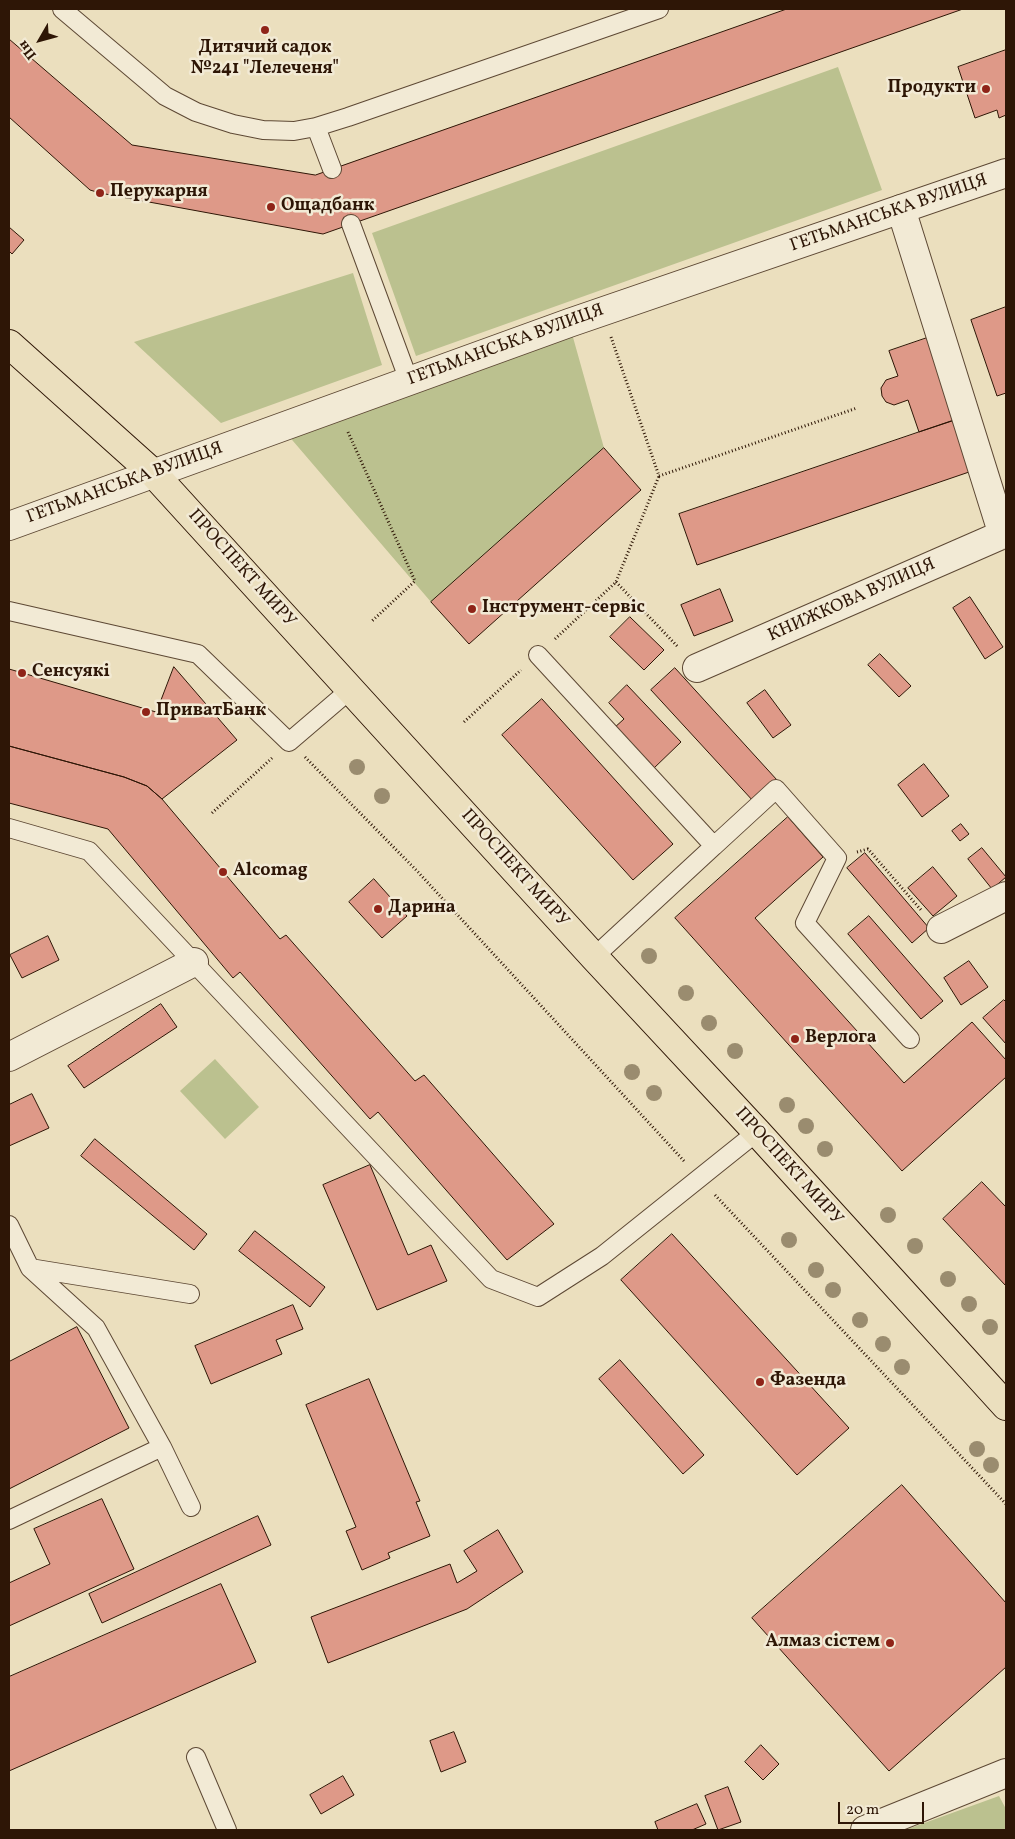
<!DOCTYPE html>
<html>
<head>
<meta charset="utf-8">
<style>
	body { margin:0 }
	#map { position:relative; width:1015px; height:1839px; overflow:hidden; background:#ebdfbe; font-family:Vollkorn,serif }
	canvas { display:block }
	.frame { position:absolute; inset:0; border:10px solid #2e1606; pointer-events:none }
	.north { position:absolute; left:15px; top:15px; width:50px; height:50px; -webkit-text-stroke:4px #f2ead5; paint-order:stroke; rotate:232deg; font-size:14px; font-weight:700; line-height:20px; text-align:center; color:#2e1606 }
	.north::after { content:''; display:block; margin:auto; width:18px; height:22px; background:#2e1606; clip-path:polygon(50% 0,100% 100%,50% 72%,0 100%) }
	.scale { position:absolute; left:838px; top:1802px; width:86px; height:22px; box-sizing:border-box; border:2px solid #2e1606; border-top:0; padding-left:6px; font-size:15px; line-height:18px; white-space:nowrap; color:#2e1606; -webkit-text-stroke:4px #f2ead5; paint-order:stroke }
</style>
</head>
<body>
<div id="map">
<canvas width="1015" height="1839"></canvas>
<div class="frame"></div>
<div class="north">Пн</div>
<div class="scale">20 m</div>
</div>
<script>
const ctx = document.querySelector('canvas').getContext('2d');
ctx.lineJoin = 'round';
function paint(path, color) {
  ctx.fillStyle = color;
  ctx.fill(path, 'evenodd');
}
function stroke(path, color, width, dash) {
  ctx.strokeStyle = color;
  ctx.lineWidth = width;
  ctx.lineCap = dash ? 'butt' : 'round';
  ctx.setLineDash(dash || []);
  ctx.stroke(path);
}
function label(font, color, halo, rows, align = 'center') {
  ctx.font = font + ' Vollkorn,serif';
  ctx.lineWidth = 5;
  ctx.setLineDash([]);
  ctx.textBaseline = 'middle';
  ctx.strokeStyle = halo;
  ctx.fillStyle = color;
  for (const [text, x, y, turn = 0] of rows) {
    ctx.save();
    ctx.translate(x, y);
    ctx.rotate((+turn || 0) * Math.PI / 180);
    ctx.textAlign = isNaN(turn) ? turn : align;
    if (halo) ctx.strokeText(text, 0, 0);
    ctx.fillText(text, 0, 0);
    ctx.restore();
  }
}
const green = new Path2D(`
	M838,67L882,190L416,356L372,233Z
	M353,273L382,365L221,423L134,342Z
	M569,323L604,448L431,602L281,427Z
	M215,1059L259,1107L225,1139L180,1091Z
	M999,1796L1006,1809V1830H905Z`);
const building = new Path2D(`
	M787,9H963L323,234L100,193L90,190L9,117V39L132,145L315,175Z
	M1006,50V115L999,118L997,110L975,118L958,67Z
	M9,227L24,240L12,254L9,251Z
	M1006,307V393L997,396L971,320Z
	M927,338L955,420L919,432L908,400L894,405L886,402L882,396L881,388L886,380L898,376L889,351Z
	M955,420L972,471L697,565L679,514Z
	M604,448L641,490L469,644L431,602Z
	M720,589L733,621L694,636L681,605Z
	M970,597L1003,647L985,659L953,608Z
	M630,617L664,650L644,670L610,637Z
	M880,654L911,686L899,697L868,665Z
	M174,667L237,740L162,799L147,786L124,777L9,746V669L156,712Z
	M675,668L777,780L754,802L651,690Z
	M627,685L681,742L653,769L614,728L624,719L609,703Z
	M765,690L791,725L773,738L747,703Z
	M542,699L673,844L633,880L502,735Z
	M9,746L124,777L147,786L162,799L280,939L286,935L415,1081L424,1075L554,1224L507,1260L378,1112L370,1119L240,972L233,978L108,829L9,803Z
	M924,764L949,796L922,817L898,785Z
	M788,817L823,857L755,918L904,1083L972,1022L1006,1060V1077L902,1171L675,918Z
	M961,824L969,834L960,841L952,831Z
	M982,848L1006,877L992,889L968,859Z
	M865,853L929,928L912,943L847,868Z
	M933,867L957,896L933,916L908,888Z
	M374,879L407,916L382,938L349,902Z
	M869,916L943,1001L921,1019L848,934Z
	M48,936L59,960L22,978L10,955Z
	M969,961L988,987L961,1005L944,978Z
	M1004,1000L1006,1002V1044L983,1018Z
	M161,1004L177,1027L84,1088L68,1066Z
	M32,1094L49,1128L9,1146V1105Z
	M95,1139L207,1234L194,1250L81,1156Z
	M370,1165L408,1255L431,1245L447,1281L377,1310L323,1185Z
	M982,1182L1006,1207V1286L943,1219Z
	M255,1231L325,1287L310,1307L239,1251Z
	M672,1234L849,1428L797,1475L621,1280Z
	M293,1305L303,1329L276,1340L282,1354L211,1384L195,1346Z
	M77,1327L129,1428L9,1489V1362Z
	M620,1360L704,1455L683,1474L599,1379Z
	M369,1379L420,1501L416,1502L430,1536L388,1553L390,1558L362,1570L346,1531L356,1527L306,1405Z
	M902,1485L1006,1603V1667L889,1771L752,1618Z
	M102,1499L134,1569L9,1626V1583L50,1564L34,1529Z
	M258,1516L271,1545L102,1623L89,1594Z
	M498,1530L523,1572L467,1609L328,1663L311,1617L450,1564L457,1583L477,1571L464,1551Z
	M221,1584L256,1662L9,1771V1677Z
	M454,1732L466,1762L441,1772L430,1741Z
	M761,1745L779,1764L763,1780L745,1762Z
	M343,1776L354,1795L321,1814L310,1795Z
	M728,1787L741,1822L718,1830L705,1796Z
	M697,1804L706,1824L692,1830H658L655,1822Z`);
const path = new Path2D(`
	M611,337L659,476L857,408
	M348,432L415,581L372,621
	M616,582L678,647
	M555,639L616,582L659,476
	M464,722L521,670
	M305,757L418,872L684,1161
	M212,813L272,758
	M857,852L868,849L921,910
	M715,1195L1006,1504`);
const service = new Path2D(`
	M62,9L165,96L196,112L233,124L263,130L294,131L316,127L348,117L659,9
	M316,127L332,169
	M351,224L409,381
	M9,611L198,654L289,742L351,689
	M538,655L714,846L776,789L837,858L805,923L910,1039
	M9,828L89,851L491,1279L538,1297L602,1256L757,1132
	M594,957L714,846
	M9,1225L30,1268L96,1328L162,1447L191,1507
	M30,1268L190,1294
	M9,1520L162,1447
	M196,1757L227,1830`);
const minor = new Path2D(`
	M901,209L1003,535
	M697,668L1006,533
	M941,929L1006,896
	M9,1057L194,962
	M865,1830L1006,1773`);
const tertiary = new Path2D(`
	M9,526L569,323L1006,173`);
const primary = new Path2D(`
	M9,344L154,474L594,957L757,1132L1006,1406`);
const trees = [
	[357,767],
	[382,796],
	[649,956],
	[686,993],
	[709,1023],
	[735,1051],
	[632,1072],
	[654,1093],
	[787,1105],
	[806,1126],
	[825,1149],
	[888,1215],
	[789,1240],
	[915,1246],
	[816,1270],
	[948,1279],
	[833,1290],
	[969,1304],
	[860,1320],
	[990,1327],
	[883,1344],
	[902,1367],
	[977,1449],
	[991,1465]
];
const markers = [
	[265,30,5,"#8f2418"],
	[986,89,5,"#8f2418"],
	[100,193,5,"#8f2418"],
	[271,207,5,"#8f2418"],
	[472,609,5,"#8f2418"],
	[22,673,5,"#8f2418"],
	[146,712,5,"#8f2418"],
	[223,872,5,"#8f2418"],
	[378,909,5,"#8f2418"],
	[795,1039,5,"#8f2418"],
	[760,1382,5,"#8f2418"],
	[890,1643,5,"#8f2418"]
];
const poiNames = [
	["Дитячий садок",265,49,"center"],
	["№241 \"Лелеченя\"",265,70,"center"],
	["Продукти",976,89,"right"],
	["Перукарня",110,193],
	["Ощадбанк",281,207],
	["Інструмент-сервіс",482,609],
	["Сенсуякі",32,673],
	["ПриватБанк",156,712],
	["Alcomag",233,872],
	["Дарина",388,909],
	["Beрлога",805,1039],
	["Фазенда",770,1382],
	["Алмаз сістем",880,1643,"right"]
];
const streetNames = [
	["ГЕТЬМАНСЬКА ВУЛИЦЯ",889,214,-19],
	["ГЕТЬМАНСЬКА ВУЛИЦЯ",506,346,-20],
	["ГЕТЬМАНСЬКА ВУЛИЦЯ",125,484,-20],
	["ПРОСПЕКТ МИРУ",241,569,48],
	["КНИЖКОВА ВУЛИЦЯ",852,601,-24],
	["ПРОСПЕКТ МИРУ",514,869,48],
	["ПРОСПЕКТ МИРУ",788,1167,48]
];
paint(green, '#bbc18f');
paint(building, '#de9988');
stroke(building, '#2e1606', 1);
stroke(service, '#5d4834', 20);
stroke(minor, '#5d4834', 30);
stroke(tertiary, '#5d4834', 30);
stroke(primary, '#2e1606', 30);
stroke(path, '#2e1606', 3, [1, 2.5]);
stroke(service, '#f2ead5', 18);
stroke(minor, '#f2ead5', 28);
stroke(tertiary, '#f2ead5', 28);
stroke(primary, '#ebdfbe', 28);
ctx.fillStyle = '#9a8c6f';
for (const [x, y] of trees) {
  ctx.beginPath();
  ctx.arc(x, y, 8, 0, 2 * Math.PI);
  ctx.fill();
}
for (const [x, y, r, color] of markers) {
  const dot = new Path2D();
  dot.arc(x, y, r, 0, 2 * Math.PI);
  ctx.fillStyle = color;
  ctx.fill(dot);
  stroke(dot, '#f2ead5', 2);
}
label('bold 18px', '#2e1606', '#f2ead5', poiNames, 'left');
label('18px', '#2e1606', '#f2ead5', streetNames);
</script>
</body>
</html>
